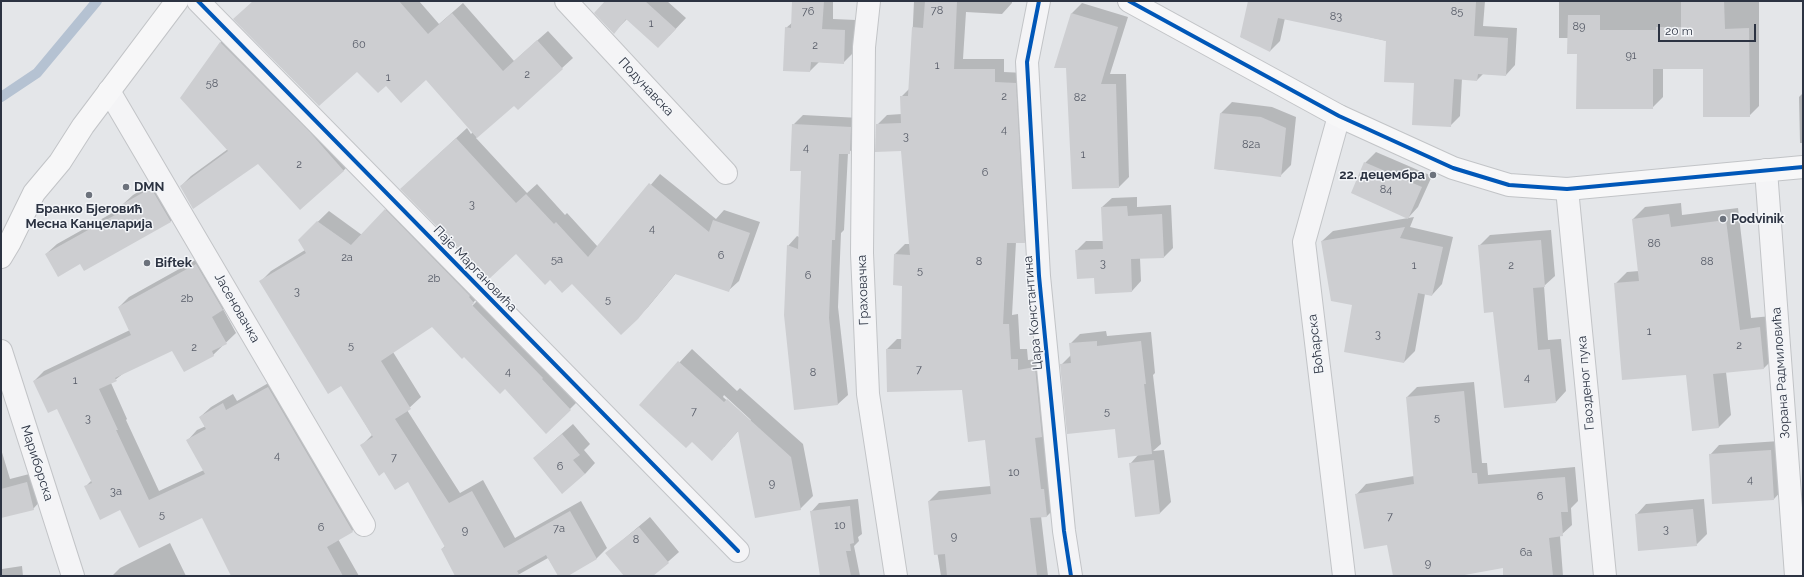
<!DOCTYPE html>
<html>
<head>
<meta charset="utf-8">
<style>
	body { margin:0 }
	#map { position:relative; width:1804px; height:577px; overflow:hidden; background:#e4e6e9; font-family:Raleway,sans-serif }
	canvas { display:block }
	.frame { position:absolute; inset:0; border:2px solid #2c3342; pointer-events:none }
	.scale { position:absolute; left:1658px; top:24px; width:98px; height:18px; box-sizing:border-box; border:2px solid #2c3342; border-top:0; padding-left:5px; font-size:12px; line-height:14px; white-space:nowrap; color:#2c3342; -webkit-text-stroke:3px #f3f5f8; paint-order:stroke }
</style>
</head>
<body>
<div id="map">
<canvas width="1804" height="577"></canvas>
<div class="frame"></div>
<div class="scale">20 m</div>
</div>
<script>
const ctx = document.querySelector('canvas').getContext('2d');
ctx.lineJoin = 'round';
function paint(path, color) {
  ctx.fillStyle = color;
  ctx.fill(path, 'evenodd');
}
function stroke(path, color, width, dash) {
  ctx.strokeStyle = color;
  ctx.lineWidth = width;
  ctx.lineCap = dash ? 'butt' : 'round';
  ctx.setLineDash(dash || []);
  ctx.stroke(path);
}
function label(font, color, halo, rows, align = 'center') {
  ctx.font = font + ' Raleway,sans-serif';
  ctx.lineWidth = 3;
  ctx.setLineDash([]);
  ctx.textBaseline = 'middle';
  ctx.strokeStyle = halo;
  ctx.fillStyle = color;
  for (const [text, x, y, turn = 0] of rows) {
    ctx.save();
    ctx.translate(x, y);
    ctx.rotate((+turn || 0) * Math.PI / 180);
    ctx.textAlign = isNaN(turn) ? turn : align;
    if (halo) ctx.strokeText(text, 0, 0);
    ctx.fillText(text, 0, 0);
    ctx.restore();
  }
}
const shadow = new Path2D(`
	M253,1H419L439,24L463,3L514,61L548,31L573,58L518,108L514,104L476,138L527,193L537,184L565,215L567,213L598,247L660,174L716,219L724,210L760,222L739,281L728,291L676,273L648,307L621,333L572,282L550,278L516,253L401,189L467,128L471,134L473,132L426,79L386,84L357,70Z
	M606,1H667L686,18L669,36L627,19L614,32Z
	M793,1H833V19L856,20L854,52L843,63L819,62L810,71L786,28L793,22Z
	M914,1H1012V3L1002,14L966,12L963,59H1004V72L1025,73L1034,232L1024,242H1016L1012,315L1018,314L1020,349H1027L1028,360L1045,358L1057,506L1047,516H1041L1048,576H941L929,501L939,491L991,486L986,439L963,389L887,349L897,339H902L903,285L895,254L905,244H910L902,150L877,125L887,115L902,114L901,97L910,88Z
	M1249,1H1485L1483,26L1517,28L1515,65L1506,75L1483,74L1477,80L1462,78L1460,116L1450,126L1415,82L1387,41L1285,18L1280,41L1270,51L1241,37Z
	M1559,1H1759V106L1749,116L1704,68H1663V97L1652,108L1578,52L1568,38H1559Z
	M1082,3L1128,17L1110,74H1126L1129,177L1119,187L1067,67H1055L1072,13Z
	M232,32L354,160L343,171L258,163L181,186L191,176L228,149L181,98L221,42Z
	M1803,93V143H1800L1799,97Z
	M1232,102L1272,107L1296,117L1291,165L1280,176L1216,169L1221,113Z
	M803,115L860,118V143L848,153L844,230L841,233L838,307L848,395L838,404L795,409L788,246L797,236L799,237L803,170L793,125Z
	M1376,152L1432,176L1418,207L1408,218L1365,163Z
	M162,178L181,210L171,221L84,270L81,263L46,254L57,244L123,207L122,205L133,195Z
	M1137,197V207L1171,205L1173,248L1164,257L1140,258L1141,281L1132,291L1095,277L1076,251L1086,241H1104L1102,207L1112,198Z
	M396,199L484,291L470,306L471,307L483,295L581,398L547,432L505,387L464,356L432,326L393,352L421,397L407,410L460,493L483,480L515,538L581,501L607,548L596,559L566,576H559L548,558L516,576H457L442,549L446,545L408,480L384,471L361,446L372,435L341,384L261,281L271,271L305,250L299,240L329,211L362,235Z
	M1681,203L1682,215L1738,208L1751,318L1771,316L1776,356L1764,368L1726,372L1731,415L1719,427L1693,430L1687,374L1615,284L1627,272L1639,271L1633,219L1645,207Z
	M1414,217L1410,227L1453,237L1442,284L1432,295L1425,294L1415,351L1404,362L1353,304L1322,241L1333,231Z
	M1551,230L1555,276L1544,286L1548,340L1561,339L1566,391L1556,402L1494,311L1479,246L1490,235Z
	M206,254L233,299L223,309L236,333L213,355L172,350L124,373L111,383L127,419L126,420L159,491L204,470L187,441L197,430L206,426L200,417L211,407L233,394L237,401L279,377L362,521L352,531L338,539L359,576H232L202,516L121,508L85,487L92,480L58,408L34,381L44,371L130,330L119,307L129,297Z
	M1106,331L1107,336L1151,332L1155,373L1153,375L1161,444L1153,451L1164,450L1171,502L1160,513L1136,516L1130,464L1138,455L1061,365L1071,355L1070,344L1080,334Z
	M692,349L737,391L740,388L803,444L813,496L800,509L739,430L724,447L692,441L640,405ZM724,395L751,420L750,421L723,397Z
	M1474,382L1482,463H1487L1488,475L1575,467L1578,501L1571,508L1572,525L1560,536L1563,576H1504V567L1454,576H1394L1388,544L1356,495L1366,484L1414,476L1407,397L1417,387Z
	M573,424L590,444L584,450L595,463L585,474L534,458Z
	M1780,441L1783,489L1774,499L1710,455L1719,445Z
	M1,449L10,479L37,472L43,498L33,509L1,517Z
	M858,499L862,534L858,537L859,541L854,546L860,576H821L811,512L819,503Z
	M1704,499L1707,534L1696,545L1636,515L1646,504Z
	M650,517L679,552L652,576H625L607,553Z
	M170,543L186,576H112L120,568Z
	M1,566L2,569L22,566L23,576H1Z`);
const stream = new Path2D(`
	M1,97L37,73L97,1`);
const building = new Path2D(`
	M253,1H399L428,34L452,13L503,71L537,40L563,69L518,110L514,106L477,138L426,80L401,103L386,86L378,93L357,72L319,106L233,19Z
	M605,1H645L676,29L658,48L626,19L614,34L594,13Z
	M792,1H824L822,29L845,30L844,64L811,62L810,72L783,71L785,27L791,28Z
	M925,1H957L954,69H995V82L1016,83L1025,243H1007L1003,324H1009L1011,359H1018V370L1035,367L1042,437L1035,438L1041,489H1044L1047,517L1030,518L1037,576H947L945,554L934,555L928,501L991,494L985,440L968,442L962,390L887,392L886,349H901L902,286L893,285L894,254L910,255L901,151L875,152L876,124L901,123L900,96H908L912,27L923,28Z
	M1248,1L1476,2L1474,36L1508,38L1506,76L1478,74L1477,81L1454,79L1451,127L1412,125L1414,83L1384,82L1386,41L1278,18L1270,52L1240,37Z
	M1681,1H1724L1725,29L1749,28L1750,117H1703V69H1653V109H1576L1577,54H1567L1568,15H1600V30H1656V27H1681Z
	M1071,13L1118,27L1101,84H1116L1119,188L1072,189L1066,68H1054Z
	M220,42L308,130L344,171L300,210L258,164L193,209L180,186L228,151L180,98Z
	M1220,113L1261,117L1286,128L1281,177L1214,169Z
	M792,124L851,127L850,154H839L835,240H832L829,318L838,405L794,410L784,315L787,245L798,249L801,171H790Z
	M456,138L516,203L526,194L554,224L556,222L588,257L649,183L709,232L713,220L750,233L729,292L675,274L638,319L621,335L572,284L562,293L550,280L545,285L516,254L489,279L400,189Z
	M1364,162L1422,187L1408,219L1351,193Z
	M151,188L171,222L84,271L80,264L58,277L45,254L124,210L121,205Z
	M1127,206L1128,216L1162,214L1164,258L1131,259L1132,292L1095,294L1094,278L1077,279L1075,250L1103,249L1101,207Z
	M385,209L470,296L469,297L474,303L472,305L543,378L542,379L571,410L546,434L505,389L500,394L464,357L462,359L432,327L381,361L411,409L395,419L449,503L472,491L504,548L570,511L597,559L568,576H558L546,555L517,571L520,576H455L441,549L445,547L408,482L395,490L384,472L379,476L360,445L373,437L341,386L328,394L259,281L306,253L298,240L317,221L351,245Z
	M1669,214L1671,227L1726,220L1740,330L1760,327L1764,369L1713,374L1719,428L1692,431L1686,375L1622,380L1614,283L1639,281L1632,219Z
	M1405,227L1400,238L1443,247L1432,296L1418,293L1404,363L1344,352L1352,305L1331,301L1321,241Z
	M1541,240L1545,287L1533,288L1538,350L1550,349L1556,403L1504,408L1493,312L1484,313L1478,245Z
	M196,264L223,310L212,317L227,344L212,351L214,356L184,372L172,351L115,378L117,381L99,389L118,430H116L149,500L205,474L186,440L206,429L199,417L223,403L226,410L268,387L353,532L327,547L343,576H231L202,518L139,548L120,510L100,520L84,486L92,483L57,409L48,413L33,381L131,335L118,307Z
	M1097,341V346L1141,341L1146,384H1144L1152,454L1118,458L1115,429L1067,434L1060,364L1071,363L1069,343Z
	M678,361L724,402L727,399L791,457L801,510L755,518L738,431L712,461L692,442L686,448L639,405Z
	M1464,391L1472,473H1477L1478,484L1565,477L1568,512H1561L1563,536L1549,538L1553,576H1503V568L1459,576H1393L1387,545L1364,549L1355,494L1414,484L1406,397Z
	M562,434L580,455L573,460L585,474L562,494L533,458Z
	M1771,450L1774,500L1712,504L1709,454Z
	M1154,460L1160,514L1135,517L1129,463Z
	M27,482L34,510L1,518V489Z
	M850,506L854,543L850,544L851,551H846L851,576H820L810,511Z
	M1693,509L1697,546L1638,551L1635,514Z
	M639,527L669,563L653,576H624L605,553Z`);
const street = new Path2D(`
	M198,1L738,551
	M566,1L726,173
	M869,1L864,47L862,253L868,394L896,576
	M1039,1L1027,62L1039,276L1064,531L1071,576
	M109,91L364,525
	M1339,116L1304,242L1344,576
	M1766,170L1796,576
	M1567,189L1605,576
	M1,351L73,576`);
const secondary = new Path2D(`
	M1129,1L1339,116L1453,168L1509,185L1567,189L1803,167
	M1,257L10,242L34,193L60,162L83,126L177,1`);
const cycleway = new Path2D(`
	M198,1L738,551
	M1039,1L1027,62L1039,276L1064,531L1071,576
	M1129,1L1339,116L1453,168L1509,185L1567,189L1803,167`);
const markers = [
	[1433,175,4,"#6c727c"],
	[126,187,4,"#6c727c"],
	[89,195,4,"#6c727c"],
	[1723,219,4,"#6c727c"],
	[147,263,4,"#6c727c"]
];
const numberNames = [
	["78",937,11],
	["76",808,12],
	["85",1457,12],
	["83",1336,17],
	["1",651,24],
	["89",1579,27],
	["60",359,45],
	["2",815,46],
	["91",1631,56],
	["1",937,66],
	["2",527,75],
	["1",388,78],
	["58",212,84],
	["2",1004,97],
	["82",1080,98],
	["4",1004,130],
	["3",906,137],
	["82a",1251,145],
	["4",806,148],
	["1",1083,155],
	["2",299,165],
	["6",985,173],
	["84",1386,190],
	["3",472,205],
	["4",652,229],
	["86",1654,244],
	["6",721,256],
	["2a",347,258],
	["5a",557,260],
	["8",979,262],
	["88",1707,262],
	["3",1103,264],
	["1",1414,266],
	["2",1511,266],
	["5",920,271],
	["6",808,276],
	["2b",434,279],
	["3",297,292],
	["2b",187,299],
	["5",608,300],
	["1",1649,332],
	["3",1378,335],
	["5",351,346],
	["2",1739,346],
	["2",194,348],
	["7",919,370],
	["4",508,372],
	["8",813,373],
	["4",1527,378],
	["1",75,381],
	["7",694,412],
	["5",1107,412],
	["5",1437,418],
	["3",88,419],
	["4",277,456],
	["7",394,458],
	["6",560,467],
	["10",1014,473],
	["4",1750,480],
	["9",772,484],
	["3a",116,492],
	["6",1540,497],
	["5",162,515],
	["7",1390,517],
	["10",840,526],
	["6",321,528],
	["7a",559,529],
	["3",1666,530],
	["9",465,531],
	["9",954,537],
	["8",636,540],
	["6a",1526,553],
	["9",1428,564]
];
const streetNames = [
	["Подунавска",646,87,47],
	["Паје Маргановића",475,269,46],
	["Граховачка",863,290,-92],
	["Јасеновачка",237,308,60],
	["Цара Константина",1033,313,-95],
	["Воћарска",1316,344,-97],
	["Зорана Радмиловића",1781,373,-94],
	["Гвозденог пука",1586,383,-95],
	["Мариборска",37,463,72]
];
const poiNames = [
	["22. децембра",1425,175,"right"],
	["DMN",134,187],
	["Бранко Бјеговић",89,209,"center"],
	["Месна Канцеларија",89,224,"center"],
	["Podvinik",1731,219],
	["Biftek",155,263]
];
paint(shadow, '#0003');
stroke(stream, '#b5c2d2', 10);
paint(building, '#cdced1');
stroke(street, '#c2c4c7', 24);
stroke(secondary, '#c2c4c7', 24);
stroke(street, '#f4f4f6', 22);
stroke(secondary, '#f7f7f8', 22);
stroke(cycleway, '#0057b8', 4);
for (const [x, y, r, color] of markers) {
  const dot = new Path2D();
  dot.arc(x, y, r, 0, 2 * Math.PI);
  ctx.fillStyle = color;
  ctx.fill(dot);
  stroke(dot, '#f3f5f8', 1.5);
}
label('11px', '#555a66', null, numberNames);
label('13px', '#2c3342', '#f3f5f8', streetNames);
label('bold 13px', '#2c3342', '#f3f5f8', poiNames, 'left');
</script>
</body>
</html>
